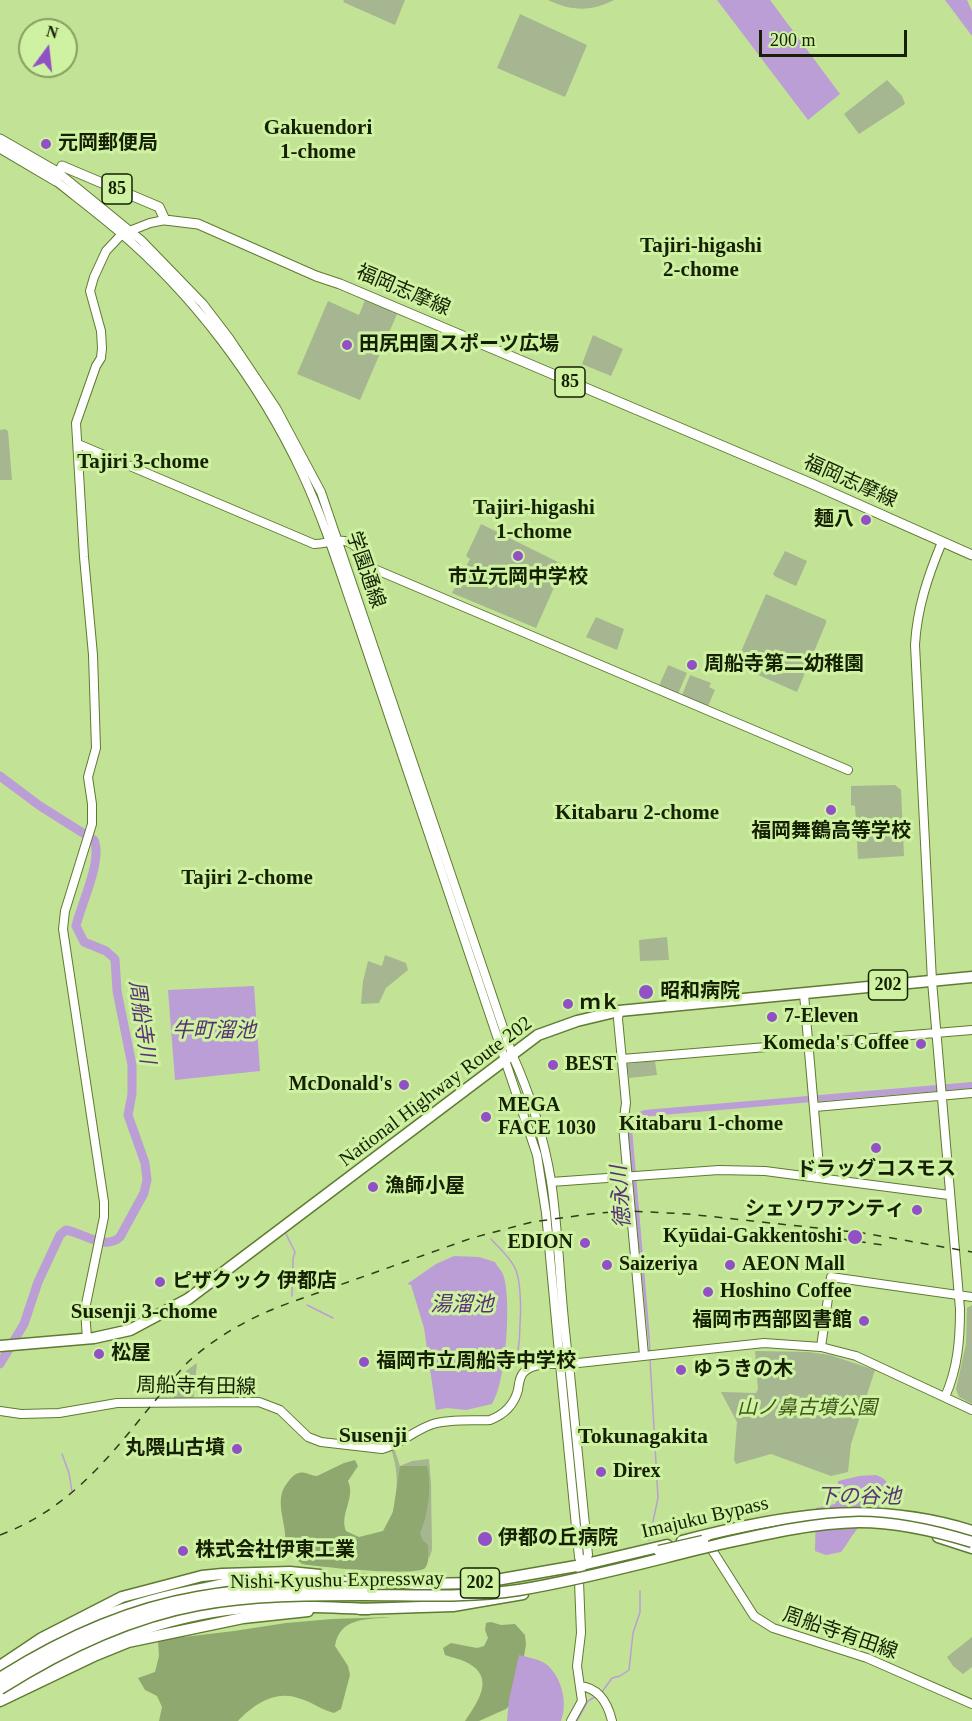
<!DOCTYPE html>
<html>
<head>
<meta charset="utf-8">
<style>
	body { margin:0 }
	#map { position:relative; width:972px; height:1721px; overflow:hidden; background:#c2e395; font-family:"Times New Roman",serif }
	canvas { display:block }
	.north { position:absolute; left:18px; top:18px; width:60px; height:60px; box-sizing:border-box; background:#cff1a2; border:2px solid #859e62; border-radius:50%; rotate:15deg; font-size:16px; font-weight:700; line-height:24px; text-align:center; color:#162103 }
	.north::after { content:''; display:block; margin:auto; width:21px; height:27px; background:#9150c5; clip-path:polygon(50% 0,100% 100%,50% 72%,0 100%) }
	.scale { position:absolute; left:759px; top:30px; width:148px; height:27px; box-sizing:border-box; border:3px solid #162103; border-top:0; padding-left:8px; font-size:18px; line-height:21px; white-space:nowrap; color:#162103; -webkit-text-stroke:4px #cff1a2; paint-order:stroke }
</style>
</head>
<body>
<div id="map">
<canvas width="972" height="1721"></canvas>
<div class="north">N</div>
<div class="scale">200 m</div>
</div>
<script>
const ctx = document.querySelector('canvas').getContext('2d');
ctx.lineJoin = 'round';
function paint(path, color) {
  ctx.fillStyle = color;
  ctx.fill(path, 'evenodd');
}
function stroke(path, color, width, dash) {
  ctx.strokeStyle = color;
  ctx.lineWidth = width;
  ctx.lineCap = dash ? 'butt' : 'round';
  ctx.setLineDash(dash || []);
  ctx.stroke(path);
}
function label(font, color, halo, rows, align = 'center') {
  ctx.font = font + ' "Times New Roman","Noto Sans JP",serif';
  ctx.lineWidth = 6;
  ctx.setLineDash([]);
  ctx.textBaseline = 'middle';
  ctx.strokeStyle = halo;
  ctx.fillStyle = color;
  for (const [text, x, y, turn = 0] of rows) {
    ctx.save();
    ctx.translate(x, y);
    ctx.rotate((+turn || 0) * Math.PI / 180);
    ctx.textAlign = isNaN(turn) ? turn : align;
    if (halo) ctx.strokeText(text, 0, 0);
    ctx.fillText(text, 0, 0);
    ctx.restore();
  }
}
const green = new Path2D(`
	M344,0H405L395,25L343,2Z
	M548,0H614C591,12 571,11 548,0Z
	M520,14L587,45L565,97L497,68Z
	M887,80L902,96L905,104L859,134L844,114Z
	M365,300L397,314L360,400L297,374L328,301L359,315Z
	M593,335L623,349L611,376L582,364Z
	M5,429L8,431L12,480H0V430Z
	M481,524L564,565L536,628L452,593L470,559L466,556Z
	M785,551L807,561L796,586L776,577L773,574Z
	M766,594L826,620V623L797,692L738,666L736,663Z
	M596,617L624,629L617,650L586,637Z
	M668,665L687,673L678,694L659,686Z
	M690,675L711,683L709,687L715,690L708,706L682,695Z
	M895,785L901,790L904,856L858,859L855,806L851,805V786Z
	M667,937L669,960L640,961L639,940Z
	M385,955L406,963L408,970L386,988L379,1003L361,1004L363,981L368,961L382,966Z
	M655,1061L657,1075L629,1078L627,1064Z
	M972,1305V1404L959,1397L956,1389L966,1344L967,1308Z
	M755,1351L809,1352L830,1355L875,1370L851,1444L848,1472L831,1476L771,1454L736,1464L734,1460L737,1422L721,1392L756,1393L758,1389Z
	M197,1363L193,1402H173C177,1380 178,1376 197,1363Z
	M394,1448L400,1466L412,1461L429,1459L431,1483L432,1550L429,1559L427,1550L388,1526C398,1502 400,1474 391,1449Z
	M972,1637V1667L963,1674L953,1666L947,1657Z`);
const forest = new Path2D(`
	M355,1460L358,1466L348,1481C356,1498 339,1514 346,1531L359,1537L383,1531L393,1512L400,1466H427C432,1486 428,1516 420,1533L422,1539L428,1545C428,1552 430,1562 425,1568C417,1577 319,1567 302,1564L295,1558L292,1549L288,1548L285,1545C288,1524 272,1500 288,1482C291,1478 294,1474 299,1473C305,1471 311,1476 317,1476L344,1463Z
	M392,1617C368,1620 340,1616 335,1646L348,1666L350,1675L341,1709L334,1713C321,1710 311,1701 298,1698C275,1690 253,1705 238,1721H159L162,1707L157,1696L145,1690L138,1678L155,1672L159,1656L158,1640L234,1631L286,1623L332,1619Z
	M491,1622L501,1625L515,1624L525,1635L526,1645L518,1689L513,1702L506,1709L479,1721H465C477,1703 496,1678 468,1663C461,1659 453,1658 445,1655L443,1648L451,1643L477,1648L484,1646L488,1638L485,1630L486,1623Z`);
const water = new Path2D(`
	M717,0H770L840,94L808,120Z
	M945,0H967L972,11V36Z
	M254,986L260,1071L175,1080L168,990Z
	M972,1082V1088L640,1117L632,1128L650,1338H648L627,1125L635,1114L644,1110Z
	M454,1256L479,1257L495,1262C497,1266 501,1270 503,1274C512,1298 506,1383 492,1404L466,1410L447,1408L436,1410L424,1328L411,1285L407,1284L436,1264Z
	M876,1475C910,1487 865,1519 855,1532C850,1538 846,1546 841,1552L826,1555L815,1551L816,1508L835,1504L838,1498V1481L859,1476Z
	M519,1655C527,1657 539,1659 546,1664C562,1677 568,1703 561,1721H507L509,1700Z`);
const stream = new Path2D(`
	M286,1234L295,1252L293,1259L292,1296
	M491,1239C499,1248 510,1257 515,1268C524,1287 520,1339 517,1361
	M307,1305L333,1318
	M649,1338L650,1351
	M62,1454L69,1473L72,1492
	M649,1540L658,1498L650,1359
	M602,1692L612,1678L620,1676L629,1670L633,1633L640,1612V1591
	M577,1721L588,1701L596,1696`);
const river = new Path2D(`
	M0,776L40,806L94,840C103,860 81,904 76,926L84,942L106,951L115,959L117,991L132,1065V1094L128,1115L145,1163L147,1180L144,1193L120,1237C105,1251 83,1233 66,1230L60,1235L38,1282L24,1324L0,1364`);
const tertiary = new Path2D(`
	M59,173L141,240L203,304L229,338L276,408L321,492L512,1054C530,1094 544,1138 551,1181C560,1242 560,1303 569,1364L764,1343L821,1347L856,1356L972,1410
	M56,181C76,197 96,212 116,229C193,294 259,381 302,473C324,520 340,572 357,621L537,1155L546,1213L560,1364
	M78,444L314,544C322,544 327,542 334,541C354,537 363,554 372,568L848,770
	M942,542C928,576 917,608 915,645L932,981L960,1309C960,1339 958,1368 945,1397
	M804,994L820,1178
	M619,1011L618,1019L626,1103L623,1125L644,1355
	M622,1059L972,1030
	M815,1107L972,1093
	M551,1182L719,1170L765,1171L949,1195
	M87,1339L85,1309L104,1217V1202L63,929L65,911L92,824V804L88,777L96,748L93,655L84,557L76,423L96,366L101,358L102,348L101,331L90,291L94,277L106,251L122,234L150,223L165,220
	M821,1347L831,1277L972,1297
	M580,1686C600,1688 608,1704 612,1721
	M571,1721L582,1701L577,1666L581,1633L579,1581`);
const secondary = new Path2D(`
	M560,1364L579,1557L582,1565
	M0,1411L21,1414L59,1413L117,1403L259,1402L280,1410L308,1437L321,1442L382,1449C400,1445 414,1430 433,1424C450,1419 472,1421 490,1420C503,1415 514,1405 518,1390C519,1384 519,1377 524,1372C534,1362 556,1364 569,1364L588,1555L582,1565L579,1581
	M707,1542L754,1616L773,1628L867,1658L972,1704`);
const primary = new Path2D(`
	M0,139L59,173
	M0,148L56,181L62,166L69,169L159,207L165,220L198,224L316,276L340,284L810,483L972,555`);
const trunk = new Path2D(`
	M0,1346L94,1338L130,1330L188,1299L538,1035L577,1021L619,1011L972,977
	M938,1537L972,1548
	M682,1541C782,1515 871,1499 972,1531
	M363,1580L417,1584L479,1583L582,1565L667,1545
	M360,1609L453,1606L523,1594
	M0,1666L42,1638L122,1597L202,1576L222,1574L290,1572L320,1575
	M0,1701L96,1655L128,1642L243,1618L308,1611`);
const motorway = new Path2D(`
	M0,1673C61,1626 132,1602 206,1588C224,1584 243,1579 261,1578C298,1575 334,1585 371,1581
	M0,1695C69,1655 146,1621 226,1610C273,1604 320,1607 368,1609`);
const rail = new Path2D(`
	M842,1239L883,1245
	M0,1535C88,1502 128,1428 188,1362C218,1335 251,1317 289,1303L472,1238L532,1222L598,1213L629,1211L688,1214L863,1233L972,1252`);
const motorwayBridge = new Path2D(`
	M659,1551L703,1541
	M0,1678C60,1640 128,1609 198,1597C255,1586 314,1586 372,1588
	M0,1689C60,1651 127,1618 198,1605C252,1595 308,1595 363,1595C415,1595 467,1598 519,1590C586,1579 653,1560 720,1544C765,1534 812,1523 859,1522C897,1522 936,1531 972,1542`);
const markers = [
	[46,144,6,"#9150c5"],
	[347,345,6,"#9150c5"],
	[866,520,6,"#9150c5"],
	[518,556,6,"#9150c5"],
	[692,665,6,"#9150c5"],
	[831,810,6,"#9150c5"],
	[646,992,8,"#9150c5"],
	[568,1004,6,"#9150c5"],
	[772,1017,6,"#9150c5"],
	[921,1044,6,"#9150c5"],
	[553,1065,6,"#9150c5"],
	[404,1085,6,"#9150c5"],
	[486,1117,6,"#9150c5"],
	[876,1148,6,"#9150c5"],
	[373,1187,6,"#9150c5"],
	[917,1210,6,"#9150c5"],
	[855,1237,8,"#9150c5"],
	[585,1243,6,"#9150c5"],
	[607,1265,6,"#9150c5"],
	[730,1265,6,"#9150c5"],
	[160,1282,6,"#9150c5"],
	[708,1292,6,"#9150c5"],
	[864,1321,6,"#9150c5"],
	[99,1354,6,"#9150c5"],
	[364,1362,6,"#9150c5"],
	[681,1370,6,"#9150c5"],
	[237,1449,6,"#9150c5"],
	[601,1472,6,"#9150c5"],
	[485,1539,8,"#9150c5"],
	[183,1551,6,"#9150c5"]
];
const shields = [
	[117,189,30],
	[570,382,30],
	[888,985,39],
	[480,1583,39]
];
const shieldNames = [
	["85",117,189],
	["85",570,382],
	["202",888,985],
	["202",480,1583]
];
const poiNames = [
	["元岡郵便局",58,144],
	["田尻田園スポーツ広場",359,345],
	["麺八",854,520,"right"],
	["市立元岡中学校",518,578,"center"],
	["周船寺第二幼稚園",704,665],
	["福岡舞鶴高等学校",831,832,"center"],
	["昭和病院",660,992],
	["ｍｋ",580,1004],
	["7-Eleven",784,1017],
	["Komeda's Coffee",909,1044,"right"],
	["BEST",565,1065],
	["McDonald's",392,1085,"right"],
	["MEGA",498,1106],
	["FACE 1030",498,1129],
	["ドラッグコスモス",876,1170,"center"],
	["漁師小屋",385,1187],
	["シェソワアンティ",905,1210,"right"],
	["Kyūdai-Gakkentoshi",842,1237,"right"],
	["EDION",573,1243,"right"],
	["Saizeriya",619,1265],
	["AEON Mall",742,1265],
	["ピザクック 伊都店",172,1282],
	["Hoshino Coffee",720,1292],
	["福岡市西部図書館",852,1321,"right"],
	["松屋",111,1354],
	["福岡市立周船寺中学校",376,1362],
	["ゆうきの木",693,1370],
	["丸隈山古墳",225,1449,"right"],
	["Direx",613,1472],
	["伊都の丘病院",498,1539],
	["株式会社伊東工業",195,1551]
];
const streetNames = [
	["福岡志摩線",403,291,23],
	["福岡志摩線",850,482,24],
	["学園通線",365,570,71],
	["National Highway Route 202",436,1092,-37],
	["周船寺有田線",196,1387,1],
	["Imajuku Bypass",705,1518,-13],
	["Nishi-Kyushu Expressway",337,1581,-1],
	["周船寺有田線",840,1634,19]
];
const parkNames = [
	["山ノ鼻古墳公園",807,1409]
];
const neighbourhoodNames = [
	["Gakuendori",318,129],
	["1-chome",318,153],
	["Tajiri-higashi",701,247],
	["2-chome",701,271],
	["Tajiri 3-chome",143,463],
	["Tajiri-higashi",534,509],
	["1-chome",534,533],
	["Kitabaru 2-chome",637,814],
	["Tajiri 2-chome",247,879],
	["Kitabaru 1-chome",701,1125],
	["Susenji 3-chome",144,1313]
];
const waterNames = [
	["周船寺川",141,1022,82],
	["牛町溜池",214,1031],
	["徳永川",622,1197,-94],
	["湯溜池",462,1305],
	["下の谷池",859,1497]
];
const quarterNames = [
	["Susenji",373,1436],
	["Tokunagakita",643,1437]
];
paint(green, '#a5b690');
paint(forest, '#8fa86f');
paint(water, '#bb9ed6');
stroke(stream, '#bb9ed6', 1.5);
stroke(river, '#bb9ed6', 9);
stroke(tertiary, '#5e7b30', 10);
stroke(secondary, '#5e7b30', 10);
stroke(primary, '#5e7b30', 11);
stroke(trunk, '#5e7b30', 13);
stroke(motorway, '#5e7b30', 13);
stroke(tertiary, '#fff', 8);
stroke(secondary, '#fff', 8);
stroke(primary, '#fff', 9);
stroke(trunk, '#fff', 10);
stroke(motorway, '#fff', 10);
stroke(rail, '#2f3d18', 1.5, [8, 8]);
stroke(motorwayBridge, '#5e7b30', 13, []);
stroke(motorwayBridge, '#fff', 10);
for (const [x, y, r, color] of markers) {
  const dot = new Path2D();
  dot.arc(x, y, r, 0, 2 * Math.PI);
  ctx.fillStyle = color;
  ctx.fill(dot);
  stroke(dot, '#cff1a2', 2);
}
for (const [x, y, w] of shields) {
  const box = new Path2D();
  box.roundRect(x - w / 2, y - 15, w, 30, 4.5);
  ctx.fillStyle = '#cff1a2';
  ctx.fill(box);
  stroke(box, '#162103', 1.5);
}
label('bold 18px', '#162103', null, shieldNames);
label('bold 20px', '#162103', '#cff1a2', poiNames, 'left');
label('20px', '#162103', '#cff1a2', streetNames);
label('italic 20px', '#41581a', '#cff1a2', parkNames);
label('bold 21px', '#162103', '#cff1a2', neighbourhoodNames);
label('italic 21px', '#573275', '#cff1a2', waterNames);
label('bold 22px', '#162103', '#cff1a2', quarterNames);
</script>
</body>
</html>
